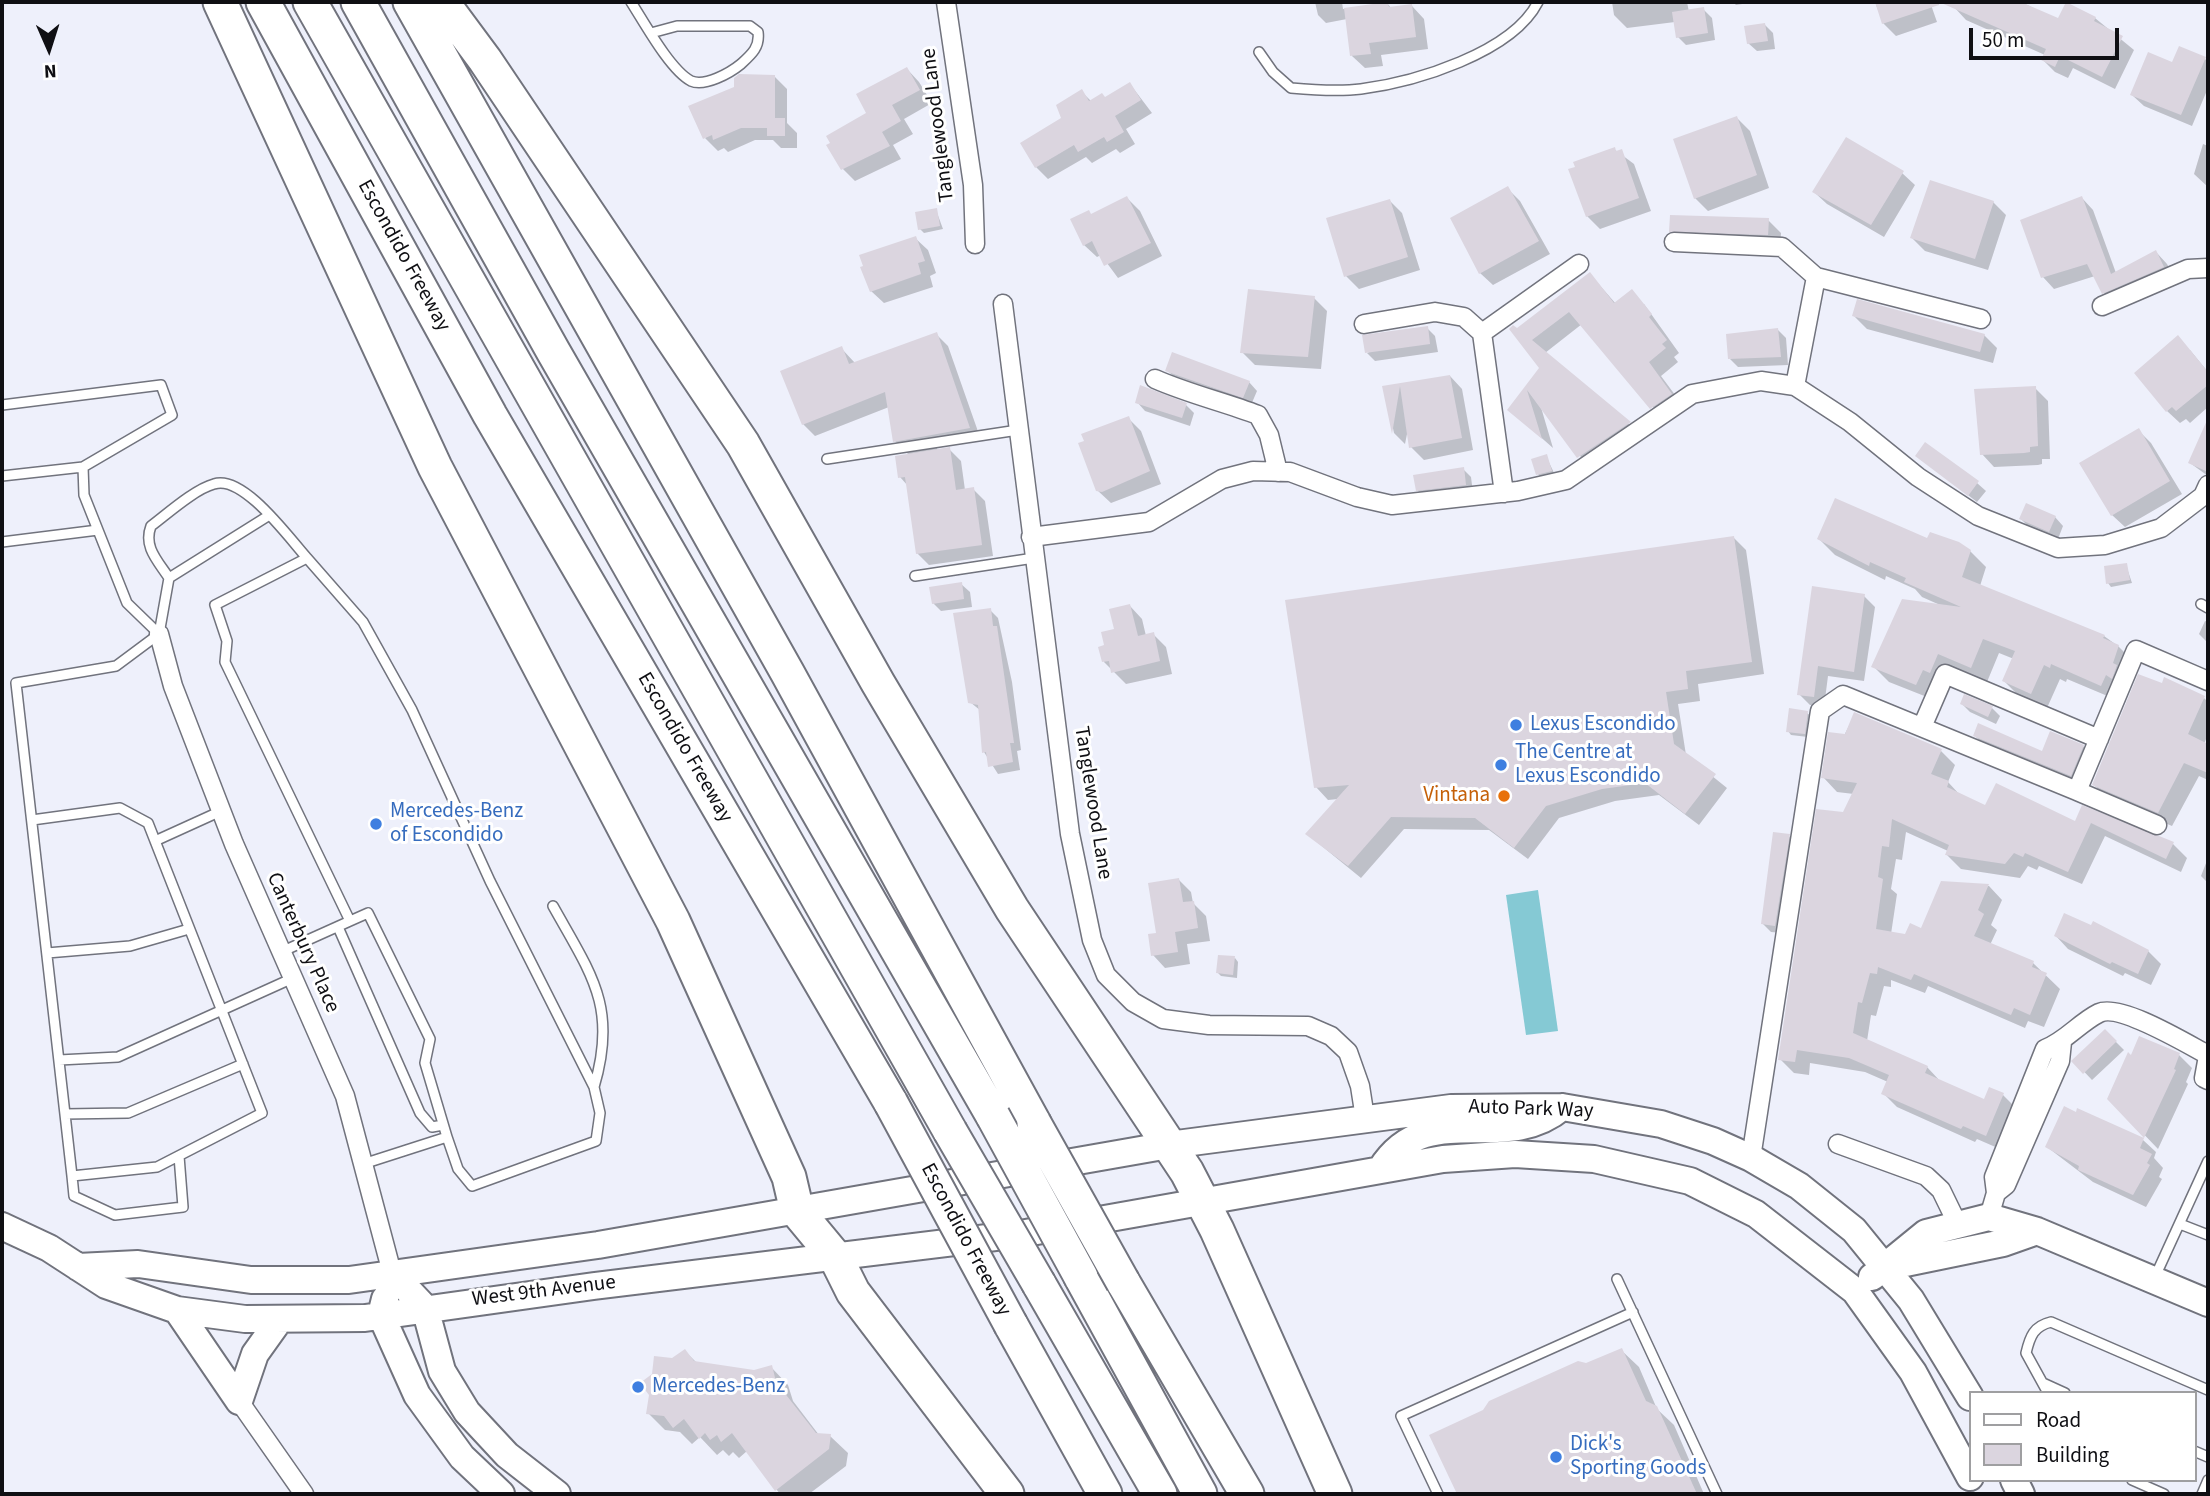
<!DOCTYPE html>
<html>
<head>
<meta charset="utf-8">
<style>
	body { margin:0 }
	#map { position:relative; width:2210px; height:1496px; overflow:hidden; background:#eef0fb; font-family:"Source Sans 3",sans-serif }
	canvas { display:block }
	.frame { position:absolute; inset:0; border:4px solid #0f0f13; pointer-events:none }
	.legend { position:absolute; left:1969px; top:1391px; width:228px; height:91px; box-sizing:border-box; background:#fff; border:2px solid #9f9fa1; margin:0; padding:9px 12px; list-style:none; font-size:21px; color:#0f0f13 }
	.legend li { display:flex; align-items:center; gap:14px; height:35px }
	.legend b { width:35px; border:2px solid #9f9fa1 }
	.north { position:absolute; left:14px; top:14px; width:70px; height:70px; -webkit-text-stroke:5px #fff; paint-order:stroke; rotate:177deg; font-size:19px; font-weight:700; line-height:28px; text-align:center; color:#0f0f13 }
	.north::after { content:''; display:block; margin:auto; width:24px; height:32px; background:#0f0f13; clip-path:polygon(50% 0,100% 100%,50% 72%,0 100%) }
	.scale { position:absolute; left:1969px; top:28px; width:150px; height:32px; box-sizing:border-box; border:4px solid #0f0f13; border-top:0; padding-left:9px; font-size:21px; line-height:24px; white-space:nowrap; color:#0f0f13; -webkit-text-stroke:5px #fff; paint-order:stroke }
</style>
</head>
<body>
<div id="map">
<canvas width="2210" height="1496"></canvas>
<div class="frame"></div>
<ul class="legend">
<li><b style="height:9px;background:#fff"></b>Road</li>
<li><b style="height:19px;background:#dbd5df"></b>Building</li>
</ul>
<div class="north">N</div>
<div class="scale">50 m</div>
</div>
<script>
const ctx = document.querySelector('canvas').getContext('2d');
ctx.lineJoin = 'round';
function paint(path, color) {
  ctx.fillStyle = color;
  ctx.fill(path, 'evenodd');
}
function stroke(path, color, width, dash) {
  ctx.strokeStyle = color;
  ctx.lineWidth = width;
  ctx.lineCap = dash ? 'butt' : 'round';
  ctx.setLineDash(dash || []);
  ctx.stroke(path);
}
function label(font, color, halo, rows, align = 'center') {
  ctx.font = font + ' "Source Sans 3",sans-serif';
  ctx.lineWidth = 6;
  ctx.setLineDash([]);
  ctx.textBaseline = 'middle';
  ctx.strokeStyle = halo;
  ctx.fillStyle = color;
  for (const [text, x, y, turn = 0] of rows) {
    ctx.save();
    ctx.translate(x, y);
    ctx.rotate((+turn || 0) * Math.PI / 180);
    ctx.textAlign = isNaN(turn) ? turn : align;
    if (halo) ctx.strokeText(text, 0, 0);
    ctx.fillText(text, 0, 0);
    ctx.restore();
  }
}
const water = new Path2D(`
	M1538,890L1558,1031L1526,1035L1506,895Z`);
const shadow = new Path2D(`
	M1315,2H1342L1343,9L1387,3L1392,9L1412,6L1424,19L1428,49L1381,55L1383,66L1365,68L1352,56L1347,19L1326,23L1318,15Z
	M1612,2H1687L1689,12L1703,9L1712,18L1715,40L1686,45L1678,37L1675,22L1627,28L1614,15Z
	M1733,2H1755L1736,5Z
	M1875,2H1930L1937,22L1896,36L1883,23Z
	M1956,2H2021L2058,20L2095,18L2134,50L2115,89L2073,68L2068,78L2055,72L2043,60L2045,55L1966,20L1954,7Z
	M1765,25L1773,33L1775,49L1757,51L1748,43Z
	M2205,59L2208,62V88L2192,126L2144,106L2132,95L2173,64Z
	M907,69L919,82L932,103L904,119L913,134L893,145L901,159L855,181L842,168L869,114Z
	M775,77L787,89V123L797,133V148H781L773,140H755L728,152L724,148L718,151L705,138Z
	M1130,84L1152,113L1126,129L1135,144L1120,153L1116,149L1092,163L1086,157L1048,179L1036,167L1081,91L1092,102L1105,99Z
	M1737,118L1750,131L1769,188L1708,211L1695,198Z
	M2203,144L2208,146V187L2194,174Z
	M1614,149L1634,164L1651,211L1600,229L1587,216Z
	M1902,173L1915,185L1884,237L1827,204L1814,192Z
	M1508,189L1520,201L1550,254L1493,285L1480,273Z
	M1127,198L1140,211L1162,256L1118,278L1101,255L1097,257L1084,245L1092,216Z
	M2082,198L2093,210L2116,273L2156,252L2167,264L2175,279L2115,304L2104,293L2095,276L2054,289L2043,277Z
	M1390,201L1402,213L1420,270L1359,289L1346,276Z
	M1993,202L2006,215L1988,270L1925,251L1912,238Z
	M936,210L943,229L924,233L920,229Z
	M1768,220L1781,233L1780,247L1684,244L1671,231Z
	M915,238L928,250L936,273L930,276L933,287L884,303L871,291Z
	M1590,274L1616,304H1644L1679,353L1674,357L1678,362L1661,376L1684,407L1664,420L1582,324L1545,353L1642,435L1591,470L1540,404L1553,448L1510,410L1541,368L1517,330Z
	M1314,298L1327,311L1321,369L1255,365L1242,352Z
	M1854,316L1984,335L1997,348L1993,363L1867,329Z
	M1427,328L1435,336L1438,352L1375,361L1367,353Z
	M1778,330L1786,338L1788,365L1738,367L1730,359Z
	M936,334L948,346L981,440L937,448L938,451L949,449L961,461L965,490L973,489L985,501L993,556L929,565L917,553L908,486L900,477L909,455L895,441L889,407L815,436L803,424L841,348L855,363Z
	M2190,350L2208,372V407L2190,423L2186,419L2180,423L2167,411Z
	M1167,370L1249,382L1257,391L1251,405L1175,378Z
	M1450,376L1462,389L1473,450L1424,460L1411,447L1408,429L1405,444L1394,433L1384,387Z
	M2035,388L2048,401L2050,459H2042V464L2038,465L1994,467L1982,454Z
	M1137,402L1186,405L1194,413L1190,426L1145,411Z
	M1128,418L1141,431L1161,484L1111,503L1097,490L1086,442Z
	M2208,422V476L2190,463Z
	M2138,430L2151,443L2182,494L2125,527L2112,515Z
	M1546,456L1555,475L1541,478L1538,474Z
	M1917,456L1977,483L1986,491L1977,502Z
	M1463,469L1471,477L1473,493L1426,498L1417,490Z
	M2055,517L2063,526L2058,539L2029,527L2021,519Z
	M1733,537L1746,550L1764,674L1698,684L1700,701L1678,704L1686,755L1727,788L1699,825L1659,795L1615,801L1559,818L1528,859L1489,830L1404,829L1361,878L1307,834L1338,799L1328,800L1316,787Z
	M1819,539L1928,540L1970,551L1986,567L1980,586L2104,636L2118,646L2134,662L2128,693L2122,690L2117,700L2067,679L2066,682L2060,679L2047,708L2020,697L2004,681L2014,659L1999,653L1987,682L1954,668L1932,699L1889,682L1873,666L1940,605L1922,597L1915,589L1886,576L1885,580L1835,555Z
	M2126,565L2132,583L2111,587L2108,583Z
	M961,584L970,592L972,607L941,611L933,603Z
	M1864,596L1875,607L1864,681L1828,676L1824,707L1810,705L1799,694Z
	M1130,606L1142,619L1146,636L1153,634L1166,647L1172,674L1126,684L1104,662L1106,647Z
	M990,610L998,618L1012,682L1021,750L1017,751L1020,770L998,774L984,752L981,711L970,702Z
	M2205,621L2208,622V643L2199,634Z
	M2204,698L2208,702V734L2204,744L2208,746V780L2199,776L2172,826L2108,799L2094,785Z
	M1962,704L1992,708L2000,716L1996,724L1970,712Z
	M1807,713L1811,716L1808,737L1791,735L1788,731Z
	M1855,714L1941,751L1955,765L1948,782L1960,795L1985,807L2075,824L2083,808L2173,844L2187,858L2181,872L2105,836L2082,884L2039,866L2037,870L2028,866L2020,878L1961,869L1947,855L1948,851L1906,832L1902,860L1896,859L1891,889L1897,894L1891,934L1906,936L1922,930L1942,883L1989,886L2002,900L1991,925L1997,930L1990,945L2033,963L2060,989L2044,1027L2028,1021L2025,1028L1928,986L1925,993L1891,980V987L1884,986L1876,1016L1871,1015L1867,1041L1927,1067L1941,1082L1985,1101L1990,1089L2003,1095L2017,1109L2000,1149L1977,1139L1975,1142L1897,1107L1883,1093L1888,1082L1865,1072L1810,1063L1809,1075L1794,1073L1780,1059L1844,814L1854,794L1837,792L1823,777Z
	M1975,736L2043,753L2083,746L2091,755L2079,783L1983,744Z
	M1789,836L1797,844L1783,933L1771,932L1763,924Z
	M2208,858V883L2201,876Z
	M1179,880L1191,892L1193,903L1206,916L1210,941L1187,944L1190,964L1165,968L1153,955Z
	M2056,936L2148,951L2161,964L2151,985L2125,973L2123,976L2068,949Z
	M1235,958L1238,962L1237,978L1221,976L1217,972Z
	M2105,1031L2124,1050L2092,1080L2074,1061Z
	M2140,1038L2179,1055L2192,1068L2186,1082L2188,1084L2158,1149L2110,1099Z
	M2078,1111L2143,1140L2156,1152L2154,1158L2163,1168L2159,1177L2162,1179L2146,1207L2093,1182L2047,1147Z
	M1621,1350L1639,1367L1657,1409L1674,1425L1704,1494H1459L1431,1435Z
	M685,1351L697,1363L754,1371L771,1367L788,1385L793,1401L819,1435L830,1436L848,1453L846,1466L809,1494H780L747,1451L739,1458L733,1452L729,1456L723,1450L717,1455L700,1437L692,1444L680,1432L665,1430L648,1413L672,1359Z`);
const building = new Path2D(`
	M1387,2L1389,7L1412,4L1416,37L1369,43L1371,54L1350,56L1344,8Z
	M1875,2H2021L2058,18L2066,2L2096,17L2094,21L2123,36L2102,77L2060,56L2055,67L2041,60L2046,49L1939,2V5L1882,24Z
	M1704,7L1708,33L1676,38L1672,12Z
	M1765,23L1768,41L1747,44L1744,26Z
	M2179,46L2206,57L2181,115L2130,95L2148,52L2172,62Z
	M907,67L920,90L892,105L901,121L882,132L890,146L841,170L826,145L830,143L826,136L866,113L856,94Z
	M739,74L775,75V118H785V136H767V128H741L713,140L712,135L703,139L688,106L734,87V78Z
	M1130,82L1141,100L1115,116L1124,132L1107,142L1104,137L1078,152L1074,145L1035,168L1020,143L1061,118L1056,105L1082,89L1089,101L1102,93L1105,97Z
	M1737,116L1757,175L1694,199L1673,139Z
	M1846,137L1904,171L1871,225L1812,192Z
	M1615,147L1616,151L1622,149L1639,198L1586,217L1568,169L1575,167L1573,162Z
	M1930,180L1994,201L1975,259L1910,238Z
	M1508,186L1539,241L1479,274L1450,218Z
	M1127,196L1151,243L1104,266L1092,241L1083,246L1070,219L1089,210L1091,214Z
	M2082,196L2111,274L2156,250L2164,267L2102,294L2087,264L2041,278L2020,220Z
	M1390,199L1408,257L1344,277L1326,218Z
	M937,208L940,226L918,230L915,212Z
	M1670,215L1769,218L1768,235L1669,232Z
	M916,236L925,261L918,263L921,274L870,292L860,267L863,266L859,255Z
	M1590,272L1614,303L1632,289L1652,314L1649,317L1667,340L1662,344L1666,348L1649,362L1672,394L1650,409L1569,312L1532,340L1631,422L1577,458L1527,390L1542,439L1507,410L1539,368L1509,329L1513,325L1517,328Z
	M1248,289L1315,296L1308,357L1240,353Z
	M1857,299L1985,334L1980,352L1852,316Z
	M1428,326L1430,344L1365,353L1362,335Z
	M1778,328L1781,357L1728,359L1726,334Z
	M937,332L970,428L893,442L885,392L802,425L780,371L842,346L849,364Z
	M2178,335L2208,372V385L2176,411L2172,407L2166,412L2134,373Z
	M1172,352L1250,381L1243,398L1165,371Z
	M1450,375L1462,438L1409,448L1400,386L1392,434L1382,386Z
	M1140,385L1187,403L1182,418L1135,403Z
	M2036,386L2038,446L2030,447V452L2024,453L1980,455L1974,389Z
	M1129,416L1150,471L1102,492L1096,491L1078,443L1084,441L1081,434Z
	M2208,418V472L2188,463Z
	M2139,428L2170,481L2111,516L2079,463Z
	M1925,442L1979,481L1968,496L1915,456Z
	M950,447L956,490L974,487L982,545L916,554L905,477L898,478L895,456Z
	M1547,454L1552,471L1536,475L1531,459Z
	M1464,467L1466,485L1416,491L1413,475Z
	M1835,498L1927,538L1930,532L1959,542L1971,550L1962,577L2105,635L2103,638L2119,645L2113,663L2117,665L2112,679L2106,675L2101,686L2051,664L2050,668L2044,665L2031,694L2002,681L2015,651L1983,639L1971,668L1938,654L1930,673L1923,670L1916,685L1871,667L1902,599L1961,607L1904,582L1906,578L1870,562L1869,566L1817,539Z
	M2026,503L2056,516L2049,532L2019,519Z
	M1734,536L1752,662L1686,671L1688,689L1666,692L1674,744L1716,774L1685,814L1645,783L1602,789L1546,806L1514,848L1475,818L1391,817L1348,866L1305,834L1349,785L1314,788L1285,600Z
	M2127,563L2130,580L2106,584L2104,566Z
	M962,582L964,599L932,604L929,587Z
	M1812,586L1865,594L1854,672L1818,666L1814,697L1797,695Z
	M1130,604L1138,636L1154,632L1160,661L1111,673L1109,661L1102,662L1098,647L1104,645L1101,632L1114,629L1109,609Z
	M991,608L993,626H997L1014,743H1010L1013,762L988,767L986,752L982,753L978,705L968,703L953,613Z
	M2138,674L2162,683L2164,677L2205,696L2188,734L2208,744V773L2184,763L2158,813L2092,785Z
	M1964,694L1993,706L1988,717L1960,704Z
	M1789,708L1808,711L1805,734L1786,732Z
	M1854,712L1942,749L1931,774L1949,781L1947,787L1985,805L1996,783L2075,821L2082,805L2174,842L2166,859L2091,823L2068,872L2025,853L2023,857L2014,853L2005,864L1945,855L1949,845L1892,819L1889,847L1882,846L1878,877L1883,879L1876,929L1905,934L1910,923L1921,928L1941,881L1989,884L1978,910L1984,914L1974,936L2034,961L2032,967L2047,973L2030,1015L2014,1008L2011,1015L1914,974L1911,980L1878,967L1877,974L1870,973L1862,1003L1858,1002L1853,1033L1928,1066L1925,1073L1984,1099L1989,1087L2004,1093L1986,1136L1963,1126L1961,1129L1881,1094L1889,1075L1849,1058L1797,1050L1795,1062L1778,1060L1816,809L1843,812L1857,783L1821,778L1828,732L1845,734Z
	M1978,723L2042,751L2050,731L2084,745L2071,776L1973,736Z
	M1773,832L1790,834L1775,926L1761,924Z
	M1179,878L1183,902L1194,901L1198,928L1175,932L1178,952L1151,956L1148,934L1156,933L1148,883Z
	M2064,913L2091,925L2093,921L2149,950L2138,974L2112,962L2110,964L2054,936Z
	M1218,955L1235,956L1233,975L1216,973Z
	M2105,1029L2117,1041L2083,1074L2071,1061Z
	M2139,1036L2180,1053L2174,1069L2176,1070L2144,1138L2107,1099L2128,1052L2131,1055Z
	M2064,1106L2076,1112L2077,1108L2144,1138L2140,1148L2152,1154L2147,1163L2150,1165L2133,1195L2078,1170L2079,1166L2045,1147Z
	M1622,1348L1646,1401L1657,1406L1697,1494H1457L1429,1435L1483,1410L1489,1401L1578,1361L1586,1363Z
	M685,1349L694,1361L754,1370L772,1365L776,1382L816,1433L831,1434L829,1449L775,1491L732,1433L721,1442L717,1435L710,1440L705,1433L699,1439L684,1419L673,1428L664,1416L646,1414L649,1395L640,1383L652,1374L654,1356L672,1358Z`);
const lane = new Path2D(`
	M631,2C644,22 670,70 691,81C705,87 730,73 741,64C752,54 760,47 758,32L750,26H677L651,33
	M1259,52L1273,72L1291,88C1313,90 1338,92 1361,89C1415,82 1512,53 1538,2
	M2,405L161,385L172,415L83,467L84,495L127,603L159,634
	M827,459L1018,430
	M2,476L83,467
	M2,542L98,530
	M915,576L1034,558
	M169,578L268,516
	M2201,604L2208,608
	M32,820L120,808L148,823L262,1113L157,1167L72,1176C53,1012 35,847 16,683L116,666L159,634L169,578C158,561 143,547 151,526C167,514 195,489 214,484C243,474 289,538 307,558
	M155,841L221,811
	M553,906C591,974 618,1007 594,1087
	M350,921L368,913L430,1039L425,1063L447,1137L363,1164
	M338,927L420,1113L432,1127L443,1125
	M281,952L350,921L225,662L227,641L215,605L307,558L363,622L412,710L490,881L594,1087L600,1113L596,1141L472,1186L458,1169L447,1137
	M47,953L130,946L189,929
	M59,1060L118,1057L293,978
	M65,1114L128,1113L243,1064
	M72,1176L74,1196L115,1215L183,1207L179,1156
	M2180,1224L2208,1235
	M1617,1279L1717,1494
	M2154,1279L2208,1161
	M2043,1383L2065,1393
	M2048,1393L2026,1353C2030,1336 2034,1326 2051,1322L2208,1390
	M2194,1451L2208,1457
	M2132,1480L2164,1494
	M1438,1494L1401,1416L1633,1312
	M2202,1494L2208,1480`);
const street = new Path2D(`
	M946,2L973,185L975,244
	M1674,242L1782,247L1816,277
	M1003,304L1070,834L1092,940L1106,975L1133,1002L1163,1019L1209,1025L1308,1026L1331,1036L1348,1052L1360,1086L1365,1118
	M2102,306L2188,269L2208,268
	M1364,324L1435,312L1464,317L1482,333
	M1155,379C1189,394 1224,402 1258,415L1269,435L1278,472
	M1795,386L1816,277L1981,319
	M1504,493L1482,333L1579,264
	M1031,537L1149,522L1222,479L1253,471L1290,472L1357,497L1392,505L1518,491L1566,480L1692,394L1761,381L1795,386L1850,422L1918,477L1978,516L2058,548L2105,545L2161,528L2203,496L2208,485
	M159,634L173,686L234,844L345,1096L392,1273
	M1922,727L1945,674L2099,739
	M2077,791L2157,825
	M2208,1056L2204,1078L2208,1080
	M1838,1144L1926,1176L1941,1190L1958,1225
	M1751,1158L1820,711L1843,695L2077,791L2136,650L2208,681
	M1996,1193L2006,1185L2060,1061L2062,1042
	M1989,1217L1996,1193L1994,1177L2045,1049C2066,1041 2079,1023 2099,1013C2120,1003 2187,1044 2208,1055
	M239,1401L304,1494`);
const secondary = new Path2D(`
	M1381,1169C1426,1097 1504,1156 1562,1107
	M2,1226L49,1248L106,1285L177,1310L245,1319L365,1318L594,1286L1020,1234L1443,1159L1515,1154L1594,1159L1690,1181L1756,1214L1855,1291L1913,1372L1970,1477
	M78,1267L138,1264L251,1280H349L598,1245L1169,1145L1451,1108L1562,1107L1661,1124L1713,1141L1751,1158L1799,1186L1854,1230L1911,1300L1970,1397
	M1886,1267L2003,1243L2037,1231
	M392,1273L425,1308L442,1371L467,1412L507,1455L557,1494
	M1872,1277L1926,1233L1989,1217L2037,1231L2208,1303
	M385,1299L381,1315L417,1395L462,1457L501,1494
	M177,1310L239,1401
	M239,1401L255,1354L280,1319
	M2014,1480L2021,1494`);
const highway = new Path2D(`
	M220,2L435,467L673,921L789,1177L797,1211L836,1258L853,1292L1007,1494
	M263,2L490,415L891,1103
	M310,2L950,1131
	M358,2L553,351L993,1116
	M410,2L787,672L1034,1123
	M442,2L485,60L743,444L878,683L1012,909L1187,1172L1217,1230L1335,1494
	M1081,1277L1200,1494
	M1123,1282L1247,1494
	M1039,1284L1160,1494
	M1011,1325L1105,1494`);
const highwayBridge = new Path2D(`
	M891,1103L1011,1325
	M993,1116L1081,1277
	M1034,1123L1123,1282
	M950,1131L1039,1284`);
const markers = [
	[1516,725,7,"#3f7fe0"],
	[1501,765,7,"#3f7fe0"],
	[1504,796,7,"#e8710a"],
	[376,824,7,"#3f7fe0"],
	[638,1387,7,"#3f7fe0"],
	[1556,1457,7,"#3f7fe0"]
];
const streetNames = [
	["Tanglewood Lane",939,125,-97],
	["Escondido Freeway",403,256,61],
	["Escondido Freeway",684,748,60],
	["Tanglewood Lane",1092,803,81],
	["Canterbury Place",302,943,66],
	["Auto Park Way",1531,1110,2],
	["Escondido Freeway",965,1240,62],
	["West 9th Avenue",544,1292,-7]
];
const shopNames = [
	["Lexus Escondido",1530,725],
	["The Centre at",1515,753],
	["Lexus Escondido",1515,777],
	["Mercedes-Benz",390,812],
	["of Escondido",390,836],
	["Mercedes-Benz",652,1387],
	["Dick's",1570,1445],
	["Sporting Goods",1570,1469]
];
const foodNames = [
	["Vintana",1490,796]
];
paint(water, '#85c9d4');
paint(shadow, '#0003');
paint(building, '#dbd5df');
stroke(lane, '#71737d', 12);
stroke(street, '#71737d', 21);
stroke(secondary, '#71737d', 30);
stroke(highway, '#71737d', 37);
stroke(lane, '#fff', 9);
stroke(street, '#fff', 18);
stroke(secondary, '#fff', 26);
stroke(highway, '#fff', 33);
stroke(highwayBridge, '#71737d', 37, []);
stroke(highwayBridge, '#fff', 33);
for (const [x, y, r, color] of markers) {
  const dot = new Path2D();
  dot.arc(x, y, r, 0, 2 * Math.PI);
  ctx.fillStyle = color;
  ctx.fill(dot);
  stroke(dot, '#fff', 2.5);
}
label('21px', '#0f0f13', '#fff', streetNames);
label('21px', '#366cbe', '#fff', shopNames, 'left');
label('21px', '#c56008', '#fff', foodNames, 'right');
</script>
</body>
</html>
